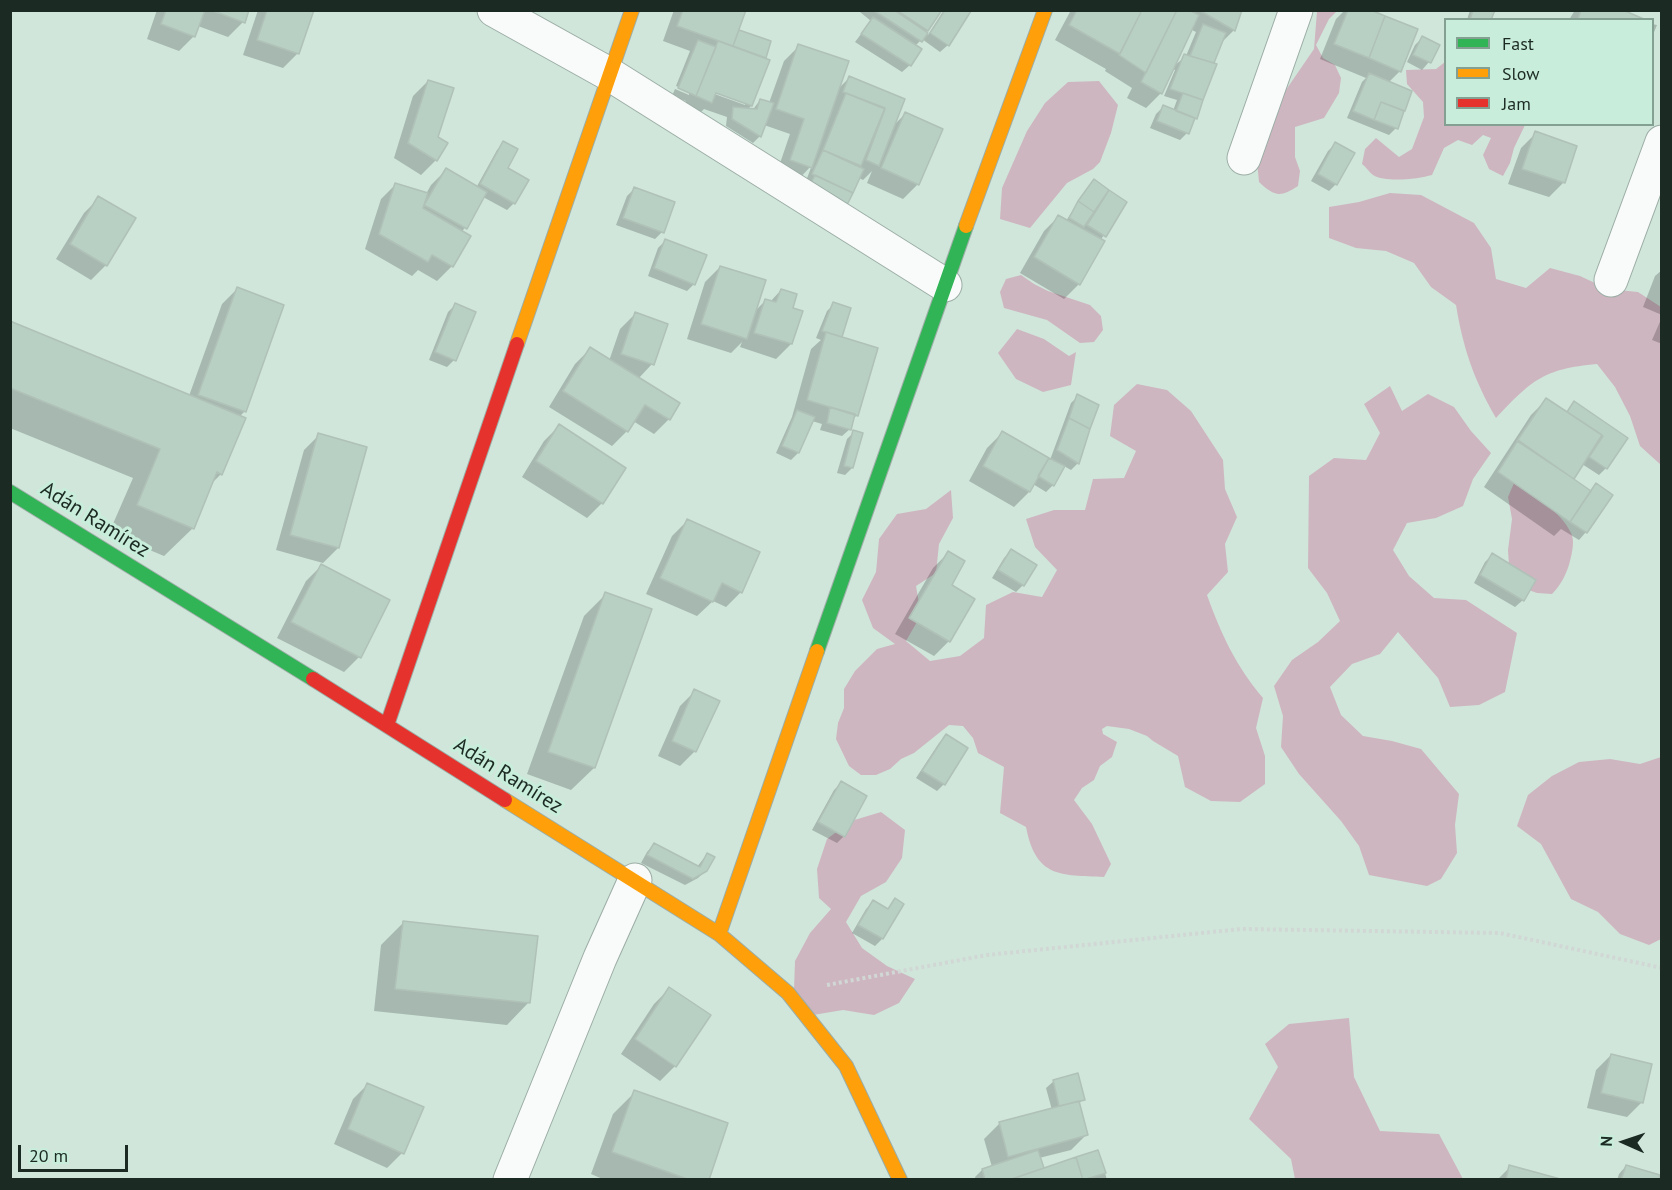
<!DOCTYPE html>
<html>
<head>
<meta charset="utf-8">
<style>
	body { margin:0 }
	#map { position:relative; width:1672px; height:1190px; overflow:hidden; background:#d0e6db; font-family:"PT Sans",sans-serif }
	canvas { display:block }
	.frame { position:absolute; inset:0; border:12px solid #1c2a24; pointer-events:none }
	.legend { position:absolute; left:1444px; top:18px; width:210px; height:108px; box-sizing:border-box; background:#c8eedb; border:2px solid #83a092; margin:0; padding:8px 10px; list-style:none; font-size:18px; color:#1c2a24 }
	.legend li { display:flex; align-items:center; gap:12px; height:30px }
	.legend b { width:30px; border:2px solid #83a092 }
	.north { position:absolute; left:1594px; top:1112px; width:60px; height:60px; -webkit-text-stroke:4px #c8eedb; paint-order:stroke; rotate:273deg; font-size:16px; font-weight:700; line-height:24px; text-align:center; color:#1c2a24 }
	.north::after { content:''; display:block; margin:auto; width:21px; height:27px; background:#1c2a24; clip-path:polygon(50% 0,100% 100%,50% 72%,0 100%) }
	.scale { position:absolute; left:18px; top:1145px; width:110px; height:27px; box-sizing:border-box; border:3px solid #1c2a24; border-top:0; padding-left:8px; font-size:18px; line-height:21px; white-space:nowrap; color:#1c2a24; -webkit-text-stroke:4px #c8eedb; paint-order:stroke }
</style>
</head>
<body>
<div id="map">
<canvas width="1672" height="1190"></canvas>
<div class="frame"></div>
<ul class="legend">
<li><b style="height:8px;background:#30b455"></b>Fast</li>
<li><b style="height:8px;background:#ff9f0a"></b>Slow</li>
<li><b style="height:8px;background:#e5322d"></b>Jam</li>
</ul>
<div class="north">N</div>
<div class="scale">20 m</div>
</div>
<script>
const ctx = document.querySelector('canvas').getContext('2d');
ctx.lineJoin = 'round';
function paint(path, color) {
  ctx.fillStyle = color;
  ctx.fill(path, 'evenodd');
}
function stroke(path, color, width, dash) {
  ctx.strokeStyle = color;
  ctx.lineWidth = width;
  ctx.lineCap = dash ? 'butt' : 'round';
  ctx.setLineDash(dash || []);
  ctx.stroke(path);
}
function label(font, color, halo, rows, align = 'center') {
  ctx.font = font + ' "PT Sans",sans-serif';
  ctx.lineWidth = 6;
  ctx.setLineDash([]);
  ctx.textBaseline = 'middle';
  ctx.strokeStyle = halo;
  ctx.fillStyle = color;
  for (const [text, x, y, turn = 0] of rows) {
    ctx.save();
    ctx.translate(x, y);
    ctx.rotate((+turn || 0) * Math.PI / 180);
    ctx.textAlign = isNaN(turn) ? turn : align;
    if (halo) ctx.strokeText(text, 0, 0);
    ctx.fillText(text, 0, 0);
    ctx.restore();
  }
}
const forest = new Path2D(`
	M1317,11H1337L1329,19L1316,45L1323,58L1335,65L1341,78L1339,93L1324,118L1295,127V157L1300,171L1298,186C1280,198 1274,196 1259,182L1256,151L1279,100L1314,49Z
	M1445,62L1446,124L1525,125L1514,148L1510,163L1503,176L1489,169L1483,155L1491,138L1483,135L1472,145L1458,140L1444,148L1432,175C1418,179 1386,183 1373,175C1369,172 1366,167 1362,164L1365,149L1376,138L1399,157L1412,149L1424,117L1423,102L1407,84L1406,70L1436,69Z
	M1099,81L1118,105L1111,133L1100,162L1093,169L1067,183L1030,228L1000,219L1002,188L1027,131L1045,103L1068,82Z
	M1390,193L1421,195L1474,223L1491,248L1496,279L1526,288L1550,268L1580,276L1608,289L1638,292L1661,307V465L1640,446L1630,416L1615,387L1597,364C1543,369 1532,380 1496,418C1474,380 1463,348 1456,305L1431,287L1414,263L1386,251L1356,248L1329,238V207L1359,202Z
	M1021,275L1034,284L1048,291L1090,305L1101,316L1103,330L1094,342L1080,343L1047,320L1004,308L1000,292L1006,279Z
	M1017,329L1044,339L1069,356L1076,352L1071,385L1043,392L1016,379L998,353Z
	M1137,384L1167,390L1191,411L1223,460L1225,489L1237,517L1225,544L1228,572L1207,595C1221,634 1236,666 1263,698L1256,728L1265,756V784L1240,802L1211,801L1185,787L1178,756L1153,741L1147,736L1129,729L1107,726L1102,729L1103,734L1117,742L1112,757L1100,766L1094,780L1082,788L1074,800L1092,824L1111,864L1104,877C1060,875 1036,878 1026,827L1000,813L1004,767L978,753L973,738L963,726L949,725L914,753L901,759L890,769L876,775H861L849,766L836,739L838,723L844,708V689L855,671L877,649L895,644L873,628L862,600L876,572L879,539L897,514L926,509L951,490L953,518L939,544L936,573L916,586L921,615L906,641L930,661L960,656L984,638L986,605L1013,592L1042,597L1057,570L1035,547L1026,519L1054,510H1085L1093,479L1124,478L1136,451L1110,436L1114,405Z
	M1390,386L1402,411L1428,394L1454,407L1471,431L1491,453L1473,479L1463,506L1436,518L1407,523L1393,550L1409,576L1434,598L1466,600L1517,633L1505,692L1479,705L1450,707L1438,678L1398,632L1380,654L1352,664L1330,687L1341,715L1363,736L1392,741L1421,749L1459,794L1455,825L1457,853L1441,879L1427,886L1369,875L1359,846L1341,821L1299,774L1281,747L1283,716L1274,686L1292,660L1318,642L1340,621L1327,593L1308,568L1309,476L1334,458L1366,460L1380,433L1364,404Z
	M1514,483C1535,497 1560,510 1571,533C1575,540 1572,553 1570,561C1567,573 1561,585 1552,594L1537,593L1523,588L1509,566L1508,550L1512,519L1508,497Z
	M1661,757V939L1649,945L1620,934L1598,912L1571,899L1541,844L1517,826L1528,795L1552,776L1579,762L1610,759L1640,764Z
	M881,812L905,830L902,858L886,882L861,896L846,922L862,948L887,966L915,979L899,1003L874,1015L843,1010L813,1015L794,990L795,961L810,933L831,909L819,898L817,869L827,839L851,821Z
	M1349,1018L1354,1077L1380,1131L1439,1134L1463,1179H1295L1291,1159L1249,1119L1278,1067L1265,1044L1289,1024Z`);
const shadow = new Path2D(`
	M157,10H247L243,22L228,37L198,26L194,36L179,51L147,39Z
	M258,10H313L298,53L283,68L243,55Z
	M674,10H744L736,36L740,31L764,57L763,59L768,61L751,106L747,110L752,111L760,100L769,103L784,61L799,46L837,90L849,78L903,100L894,125L905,114L918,184L903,199L867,183L872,171L863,180L859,178L844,208L806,181L812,165L796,182L776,175L790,134L764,125L760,136L753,143L726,126L727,117L704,109L696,117L682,111L686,101L672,96L675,89L689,95V91L676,86L690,51L663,41ZM710,89L745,102V105L709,92Z
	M861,10H940L925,33L928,35L944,10L969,11L948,45L940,52L922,39L915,46L910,65L902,72L855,42L871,21L860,12Z
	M1071,10H1241L1234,30L1220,44L1212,64L1195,118L1187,133L1180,140L1150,128L1156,114L1163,107L1173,111L1177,100L1164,96L1175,70L1172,69L1161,93L1146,108L1127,98L1132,88L1105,71L1106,69L1055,40ZM1190,29L1196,32L1186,56L1174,66Z
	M1345,10H1367L1400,71L1388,83L1410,92L1396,128L1389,135L1347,118L1362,82L1366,78L1320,59L1336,19Z
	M1470,10H1493L1489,20H1467Z
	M1575,10H1626L1624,13L1642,20H1569Z
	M1652,24L1657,25L1652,37Z
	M1422,38L1438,46L1429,62L1422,70L1407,62L1415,45Z
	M428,81L436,138V160L421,175L394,158L413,96Z
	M1536,133L1564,182L1549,197L1508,184L1521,148Z
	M504,143L506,169L514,203L507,210L483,197L462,232L452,266L437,281L418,270L412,276L365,249L381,199L396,184L426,194L431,185L446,170L476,188L497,150Z
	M1335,144L1336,184L1329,191L1311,181L1328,151Z
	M1094,181L1125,202L1100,241L1079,284L1064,299L1020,273L1044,231L1059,216L1066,221L1087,188Z
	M634,189L662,232L655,239L616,225L627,196Z
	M99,198L106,265L91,280L56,259L84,213Z
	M666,240L694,284L687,291L648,276L658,248Z
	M720,267L755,311L765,301L770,302L781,290L791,309V344L776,359L740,347L742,342L731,353L687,339L705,282Z
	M1662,270V315L1643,307L1655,276Z
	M237,289L245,411L239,417L221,474L211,484L193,528L164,556L109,533L133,478L10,428V323L189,396L222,304Z
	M834,304L857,415L852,420L850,429L842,436L820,430L822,424L812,421L798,453L791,460L776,453L792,417L811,349L821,340L816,338L827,311Z
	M455,305L454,360L447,367L429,360L448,312Z
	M635,314L666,325L652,364L638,379L669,419L654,434L633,421L627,431L612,446L549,407L575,364L590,349L609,361L620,329Z
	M1662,317V344L1652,340Z
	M1078,396V463L1071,470L1064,466L1053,485L1046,492L1033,484L1029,492L1014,507L969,481L987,448L1002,433L1050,460L1071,403Z
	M1546,400L1566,413L1575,403L1626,438L1606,468L1599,475L1582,464L1572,480L1589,492L1596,485L1586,532L1579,540L1561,529L1554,536L1484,487L1531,415Z
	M559,426L624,468L602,503L587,518L522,477L544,441Z
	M854,432L852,468L845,475L837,473L847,439Z
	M319,435L338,548L323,563L276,550L304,450Z
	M687,521L741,592L726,607L713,601L697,616L646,594L672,536Z
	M1011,551L1023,585L1016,592L992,578L1004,558Z
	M948,553L950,585L949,641L934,656L895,634L933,568Z
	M1492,555L1523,600L1515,607L1474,583L1485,562Z
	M321,566L359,657L344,672L277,638L306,581Z
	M606,594L650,610L594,768L571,790L527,774L584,616Z
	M695,691V751L680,766L658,756L680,706Z
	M946,736L944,784L937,791L916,778L939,743Z
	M841,783L844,836L837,843L812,830L834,790Z
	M654,844L697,867L707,854L706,870L698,878L685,885L641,863L647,852Z
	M895,900L902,904L882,939L875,946L852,933L866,909L873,902L887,910Z
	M403,923L529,1002L507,1025L374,1011L381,945Z
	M669,989L675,1066L660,1081L621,1054L654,1004Z
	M1611,1055L1642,1102L1627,1117L1587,1108L1596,1070Z
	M1054,1081L1083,1099L1078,1105L1086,1135L1071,1150L1039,1158L1043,1170L1105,1173L1107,1180H976L975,1177L982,1170L992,1167L984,1139L999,1124L1052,1110L1046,1088Z
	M368,1084L402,1153L387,1168L334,1144L353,1099Z
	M635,1092L707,1180H605L591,1174L613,1114Z
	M1626,1166L1657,1180H1617L1619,1174Z
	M1510,1167L1557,1180H1497Z`);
const building = new Path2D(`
	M166,10H205L195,37L161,24Z
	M211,10H249L245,23Z
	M267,10H314L299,54L257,40Z
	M683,10H746L733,46L677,26Z
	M873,10H894L928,33L922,42Z
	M896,10H942L928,31Z
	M945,10L971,11L949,46L930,33Z
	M1077,10H1142L1120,54L1069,25Z
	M1142,10H1173L1176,12L1146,73L1119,55Z
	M1177,10H1189L1199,15L1162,94L1141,82Z
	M1199,10H1242L1235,31Z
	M1348,10H1371L1385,16L1369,58L1334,44Z
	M1473,10H1495L1491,20H1470Z
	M1581,10H1623L1646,20H1578Z
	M1385,16L1418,29L1401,72L1369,58Z
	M873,17L922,49L911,66L861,34Z
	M1203,24L1226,33L1214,63L1190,56Z
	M739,30L771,41L766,58L733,46Z
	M1422,36L1440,45L1431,63L1413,55Z
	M698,40L716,47L696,96L678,88Z
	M718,41L770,60L752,106L716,93L712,103L696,96Z
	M798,44L849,61L812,168L790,160L804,119L776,109Z
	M1184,54L1217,64L1203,100L1170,89Z
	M1369,73L1412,91L1405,111L1381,102L1374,120L1353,111Z
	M849,76L905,99L879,166L866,160L885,109L843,92Z
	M428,80L454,88L438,137L448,143L437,161L408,143Z
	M846,93L885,108L861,166L823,150Z
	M1183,93L1203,100L1197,119L1176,111Z
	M760,99L774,103L761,137L732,119L733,107L757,109Z
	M1381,102L1404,111L1398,129L1374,120Z
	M1163,105L1195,118L1189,134L1157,121Z
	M905,112L943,129L919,185L881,168Z
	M1535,131L1577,146L1565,183L1522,169Z
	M503,141L518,149L508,168L529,180L515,204L480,184Z
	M1335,142L1355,153L1337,185L1318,174Z
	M823,150L864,169L853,193L812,174Z
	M446,168L487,192L467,229L424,205Z
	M815,175L853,193L845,209L807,191Z
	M1094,179L1109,190L1094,212L1078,201Z
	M395,183L428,193L423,208L471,236L453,267L432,255L428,262L379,234Z
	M634,187L675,202L664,233L623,218Z
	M1109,190L1127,202L1106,237L1087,225Z
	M98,196L136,218L107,266L70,244Z
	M1078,201L1094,212L1084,227L1069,218Z
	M1058,215L1105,241L1080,285L1034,257Z
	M665,239L707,255L695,285L654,268Z
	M720,266L766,280L747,339L701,324Z
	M237,287L284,305L246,412L198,395Z
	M781,289L797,294L793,308L803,311L792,344L754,333L765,299L776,302Z
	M833,302L851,308L842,337L822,331Z
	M455,303L476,312L456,361L435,352Z
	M635,312L668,324L654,365L621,354Z
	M10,321L246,418L222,475L217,472L194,529L137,505L160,449L10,388Z
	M826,332L878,348L858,416L807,400Z
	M590,347L680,403L670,420L645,405L628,432L563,391Z
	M1077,394L1099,405L1090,429L1069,418Z
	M1546,398L1602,435L1574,479L1517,441Z
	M1574,401L1628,438L1607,469L1589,457L1603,436L1567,412Z
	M830,407L855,414L851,430L827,423Z
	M797,410L815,417L799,453L782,446Z
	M1069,418L1090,429L1079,464L1057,450Z
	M559,424L626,468L603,504L536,461Z
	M853,430L863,433L853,468L844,466Z
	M1002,431L1049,458L1030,492L983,466Z
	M318,433L367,447L339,548L290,535Z
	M1518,440L1591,491L1570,522L1498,472Z
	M1049,458L1065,466L1054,486L1038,476Z
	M1596,483L1613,495L1587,533L1570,522Z
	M687,519L760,552L742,593L722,583L713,602L660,578Z
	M1011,549L1037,565L1024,586L998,570Z
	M948,551L965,561L952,585L975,599L950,642L909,618Z
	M1492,553L1536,580L1524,601L1480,575Z
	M321,564L390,600L361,658L291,622Z
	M605,592L652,609L595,768L548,752Z
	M694,689L720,701L696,752L672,741Z
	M946,734L968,748L945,785L922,771Z
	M841,781L867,796L845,837L818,822Z
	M654,843L700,867L707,853L715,857L707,871L693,879L647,855Z
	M895,898L904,904L883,939L858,925L873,900L888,909Z
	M403,921L538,936L530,1003L395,989Z
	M669,987L711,1015L676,1067L635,1039Z
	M1611,1054L1652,1064L1643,1103L1601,1093Z
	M1078,1073L1085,1100L1059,1106L1053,1080Z
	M367,1083L424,1107L404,1154L348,1129Z
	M634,1090L728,1123L709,1180H690L612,1152Z
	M1079,1101L1088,1135L1008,1157L999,1122Z
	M1038,1150L1044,1168L1009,1180H985L982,1169Z
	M1098,1150L1106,1173L1083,1180L1076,1157Z
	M1076,1157L1083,1180H1009L1044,1168Z
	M1509,1165L1564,1180H1506Z
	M1626,1165L1660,1175L1659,1180H1621Z`);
const path = new Path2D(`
	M827,985L987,955L1241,929L1500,933L1662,968`);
const street = new Path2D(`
	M494,10L609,74L945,285
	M1244,158L1296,10
	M1611,280L1662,142
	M510,1180L600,958L635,880`);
const fast = new Path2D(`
	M10,492L313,679
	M817,651L966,226`);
const slow = new Path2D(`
	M966,226L1045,10
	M517,344L632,10
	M505,800L719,934L788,993L846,1066L900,1180
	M719,934L817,651`);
const jam = new Path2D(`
	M313,679L505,800
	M387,725L517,344`);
const streetNames = [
	["Adán Ramírez",95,520,32],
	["Adán Ramírez",508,776,32]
];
paint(forest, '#ceb6c0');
paint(shadow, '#0003');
paint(building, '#b8cfc4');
stroke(building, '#b0c1b8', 1.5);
stroke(street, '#9cada5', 35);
stroke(fast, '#9cada5', 16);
stroke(slow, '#9cada5', 16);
stroke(jam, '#9cada5', 16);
stroke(path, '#d1d7d4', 4, [3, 3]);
stroke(street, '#f8fbfa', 33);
stroke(fast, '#30b455', 14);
stroke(slow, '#ff9f0a', 14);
stroke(jam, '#e5322d', 14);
label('21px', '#1c2a24', '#c8eedb', streetNames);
</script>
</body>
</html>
